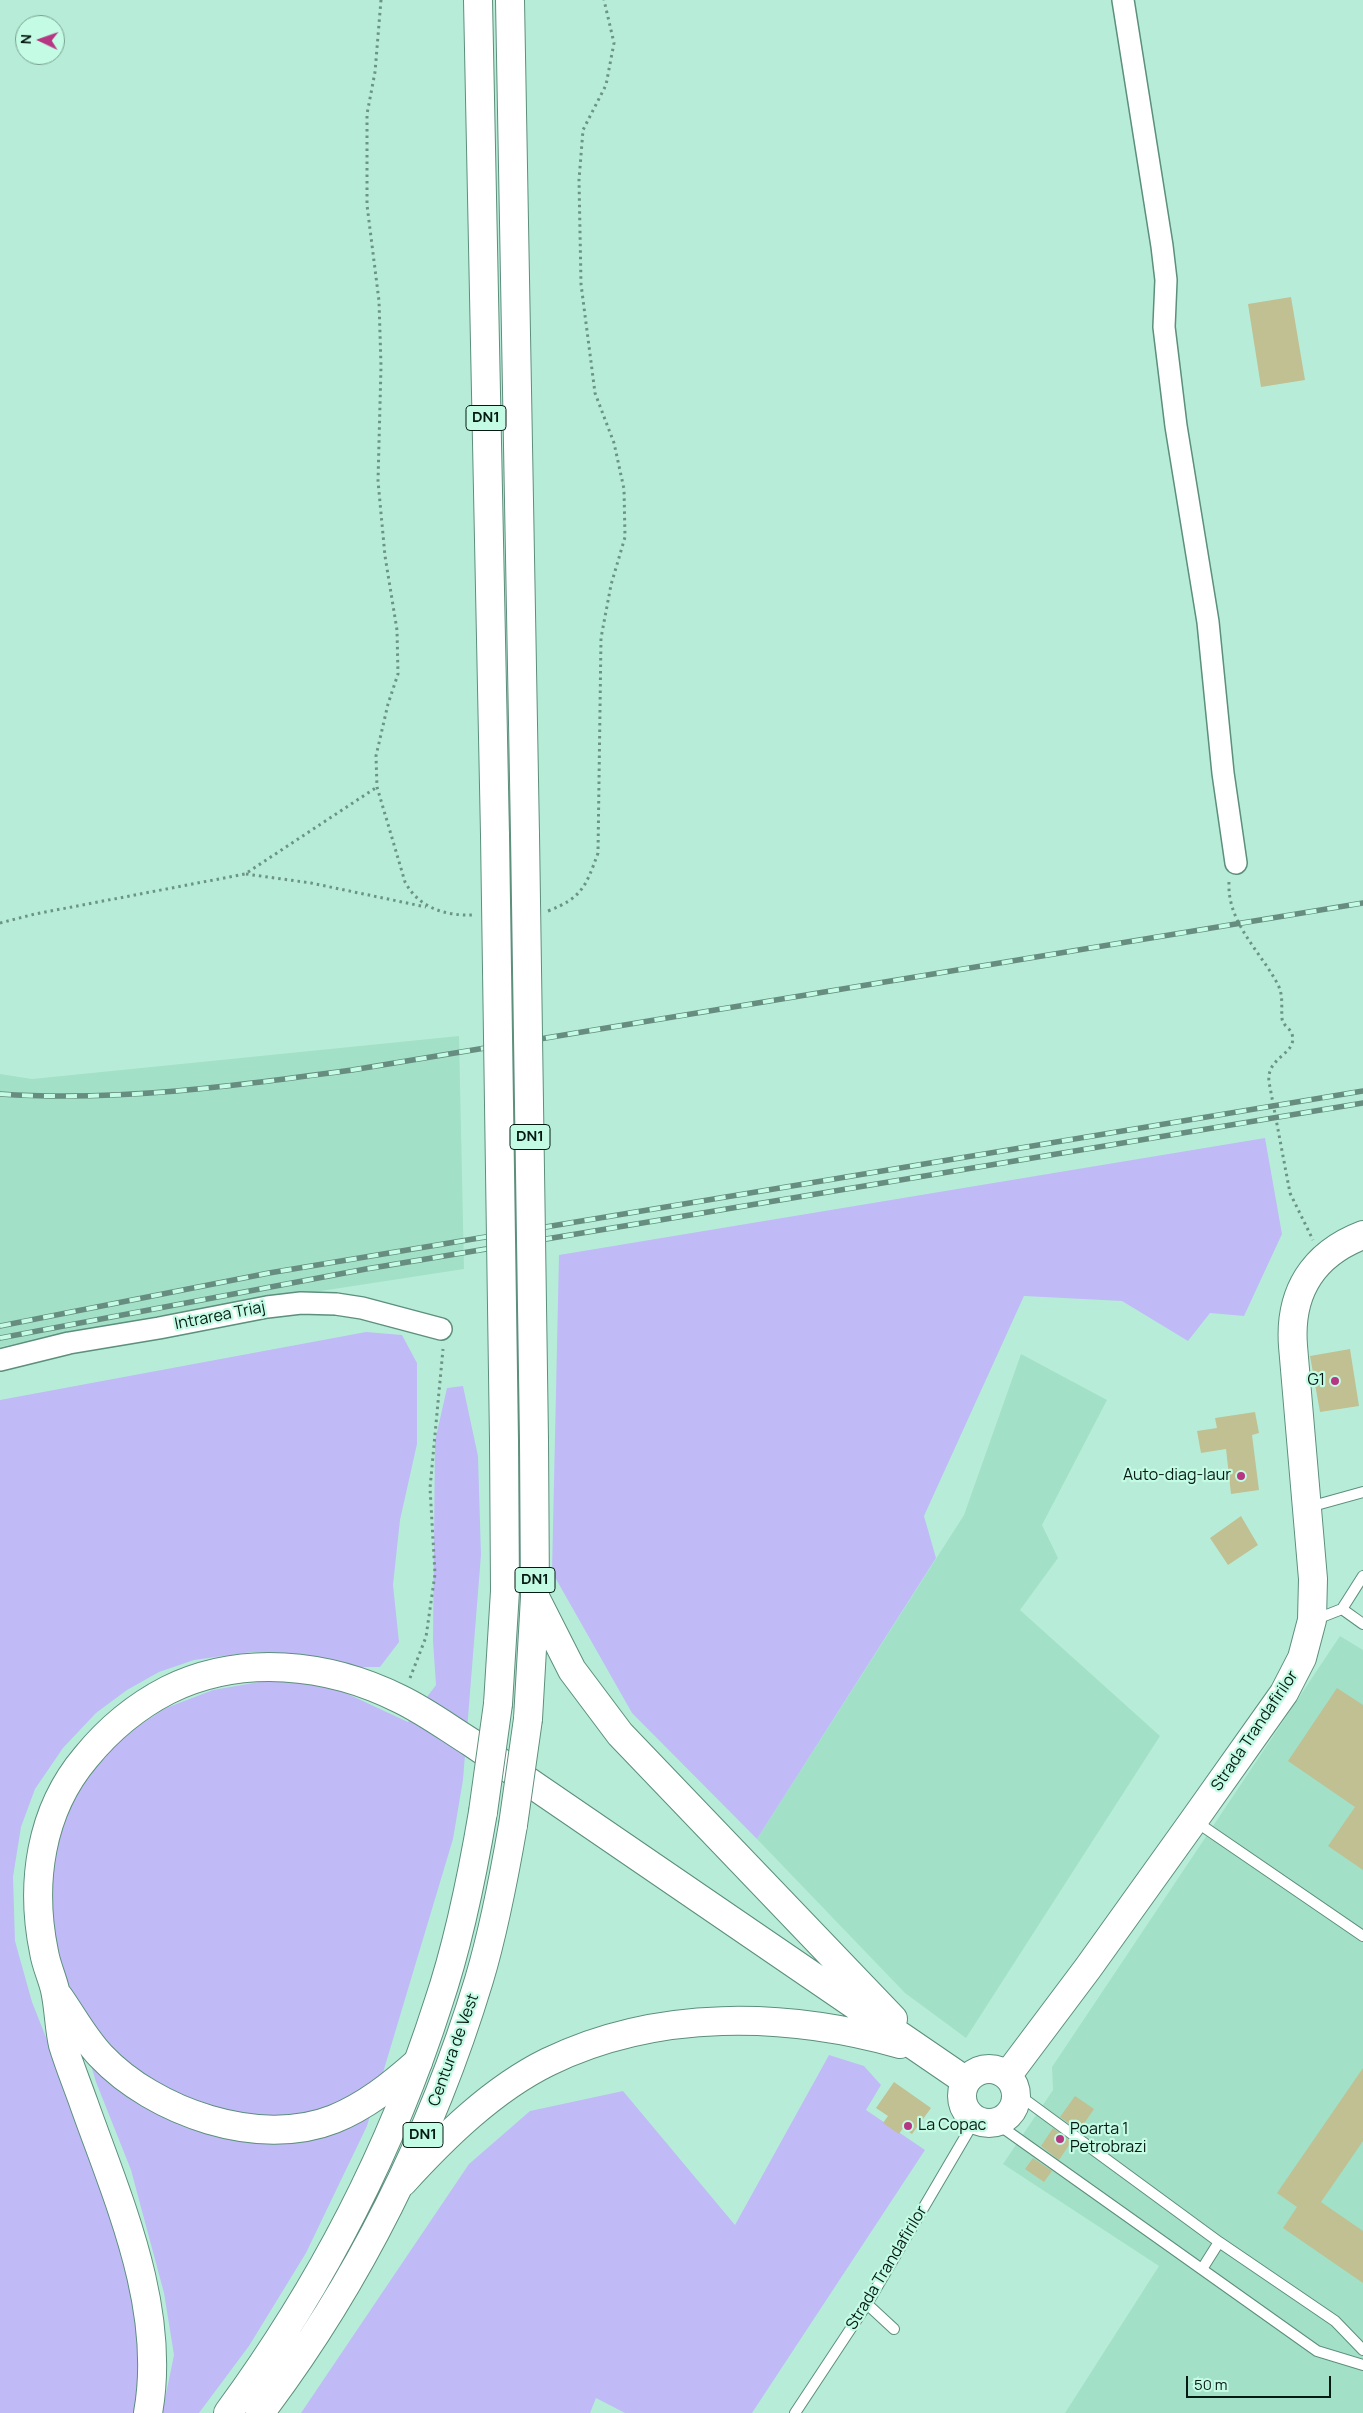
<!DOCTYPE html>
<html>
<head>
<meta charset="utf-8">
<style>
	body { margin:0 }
	#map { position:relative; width:1363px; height:2413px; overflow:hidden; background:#b7edd8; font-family:Manrope,sans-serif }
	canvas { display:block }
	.north { position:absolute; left:15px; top:15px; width:50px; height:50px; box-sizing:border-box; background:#c4fbe5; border:1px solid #78a191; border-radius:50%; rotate:273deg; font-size:14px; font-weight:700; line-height:20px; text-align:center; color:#051a13 }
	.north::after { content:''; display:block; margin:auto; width:18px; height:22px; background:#b63682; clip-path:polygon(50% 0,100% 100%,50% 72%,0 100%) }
	.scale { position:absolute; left:1186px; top:2376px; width:145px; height:22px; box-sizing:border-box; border:2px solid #051a13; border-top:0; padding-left:6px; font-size:15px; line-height:18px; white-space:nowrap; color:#051a13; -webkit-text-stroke:4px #c4fbe5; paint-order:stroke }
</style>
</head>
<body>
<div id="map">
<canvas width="1363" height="2413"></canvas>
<div class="north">N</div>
<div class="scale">50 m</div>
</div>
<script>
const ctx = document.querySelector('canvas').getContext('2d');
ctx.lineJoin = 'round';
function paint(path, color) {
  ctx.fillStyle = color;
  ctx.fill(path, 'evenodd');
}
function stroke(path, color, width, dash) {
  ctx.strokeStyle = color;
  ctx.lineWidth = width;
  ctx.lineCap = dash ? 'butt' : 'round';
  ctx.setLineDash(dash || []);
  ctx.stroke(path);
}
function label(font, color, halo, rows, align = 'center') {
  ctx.font = font + ' Manrope,sans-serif';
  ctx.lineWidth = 4.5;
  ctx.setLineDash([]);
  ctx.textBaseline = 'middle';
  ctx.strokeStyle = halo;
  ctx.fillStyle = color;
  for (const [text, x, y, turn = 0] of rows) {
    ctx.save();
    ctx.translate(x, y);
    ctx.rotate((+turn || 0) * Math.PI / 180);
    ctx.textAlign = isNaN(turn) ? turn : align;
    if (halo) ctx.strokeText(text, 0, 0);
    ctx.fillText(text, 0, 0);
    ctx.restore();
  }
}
const built = new Path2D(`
	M459,1036L464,1269L158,1316L0,1347V1074L32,1079Z
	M1021,1354L1107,1400L1042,1525L1058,1558L1020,1610L1160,1736L966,2038L905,1993L757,1839L964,1515Z
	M1340,1636L1363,1650V2413H1065L1159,2266L1003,2164L1053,2090L1052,2067Z`);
const green = new Path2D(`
	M1265,1138L1282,1234L1244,1316L1210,1313L1188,1341L1122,1301L1024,1296L924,1516L936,1558L757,1839L632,1713L552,1572L559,1255Z
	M366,1332L402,1335L417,1363V1444L400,1520L393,1585L399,1642L380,1667H350L307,1655L252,1652L194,1660L159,1672L127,1690L96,1713L63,1748L35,1789L21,1827L13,1877L15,1941L32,2002L80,2123L107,2200L132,2296L143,2352L141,2413H0V1400Z
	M463,1386L478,1456L481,1555L463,1780L453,1839L367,2126L306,2253L249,2346L199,2413H162L174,2355L164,2293L131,2170L96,2082L60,1961L52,1922L49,1888L57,1838L71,1800L94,1765L126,1734L166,1708L213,1690L259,1682L297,1681L337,1689L408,1722L436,1685L433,1641L435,1441L447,1388Z
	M829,2055L864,2066L881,2085L866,2110L925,2150L752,2413H625L596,2398L590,2413H301L469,2164L530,2111L623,2091L735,2225Z`);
const building = new Path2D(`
	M1291,297L1305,380L1261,387L1248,304Z
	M1350,1349L1359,1406L1320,1412L1310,1356Z
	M1255,1412L1259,1433L1252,1435L1259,1490L1231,1494L1226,1449L1201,1453L1197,1431L1217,1428L1215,1418Z
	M1241,1516L1258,1545L1228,1565L1210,1538Z
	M1337,1688L1363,1705V1870L1328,1846L1355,1807L1288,1761Z
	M1363,2068V2141L1321,2202L1363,2231V2283L1283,2228L1297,2207L1277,2193Z
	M894,2082L931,2108L912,2134L903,2128L899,2134L883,2123L888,2116L876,2108Z
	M1075,2096L1094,2109L1079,2131L1060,2117Z
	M1053,2128L1071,2142L1059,2160L1041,2146Z
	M1033,2158L1052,2171L1044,2182L1025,2169Z`);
const path = new Path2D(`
	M381,0L375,72L367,114V205L379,301L381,366L378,481L385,556L397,630L398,674L388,704L376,756L377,787L405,882C419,908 445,916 474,915
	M246,874L311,883L426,907
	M1229,882C1227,921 1258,949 1276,981C1284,994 1281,1004 1282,1018C1282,1025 1290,1028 1292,1034C1298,1055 1266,1056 1269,1082L1290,1193L1313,1240
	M548,911C582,898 586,886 598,853L601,638L611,585L625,537L624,489L614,443L595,393L581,284L579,180L583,130L606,85L614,43L604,0
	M0,923L35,914L245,874L377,787
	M410,1678L426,1637L435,1574L430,1488L443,1349`);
const service = new Path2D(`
	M1309,1507L1363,1492
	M1342,1609L1363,1576
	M1314,1620L1342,1609L1363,1624
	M1195,1821L1363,1936
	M1016,2093L1219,2242L1335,2321L1363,2350
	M996,2123L1317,2351L1363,2365
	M1202,2269L1219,2242
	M867,2304L894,2329
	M795,2413L867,2304L975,2120`);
const minor = new Path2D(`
	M1123,0L1162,246L1166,280L1164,327L1176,426L1208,622L1223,773L1236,863
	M0,1360L69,1343L159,1328L267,1307L301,1303L336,1304L362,1308L441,1329`);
const secondary = new Path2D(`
	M535,1597L572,1670L620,1734L893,2019
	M59,1997C73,2017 84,2038 101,2056C154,2112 259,2149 334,2119C366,2106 392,2085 418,2062
	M962 2096a27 27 0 1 1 54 0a27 27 0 1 1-54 0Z
	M1007,2076L1088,1968L1194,1820L1284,1693L1302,1658L1312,1620L1313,1579L1293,1346C1289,1293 1313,1254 1363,1235
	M403,2182C444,2137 493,2089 548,2062C657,2009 785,2012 900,2044
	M148,2413C167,2308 118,2200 84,2104C77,2084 69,2065 63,2045C59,2028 59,2008 55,1990C52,1977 46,1965 44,1952C30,1884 40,1811 86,1757C108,1730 137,1706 168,1690C241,1654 328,1663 400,1699C425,1711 448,1728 472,1743L966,2081`);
const trunk = new Path2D(`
	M478,0L495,835
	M510,0L525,834
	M498,1704L505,1591L504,1441
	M528,1719L535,1597L534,1440
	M228,2413C319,2289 391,2151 438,2004C459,1942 472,1877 483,1812
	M260,2413C358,2284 432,2135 479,1980C494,1930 504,1877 513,1825`);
const rail = new Path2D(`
	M0,1094C118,1102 235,1086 352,1070L1363,903
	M0,1326L269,1273L1363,1091
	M0,1338L366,1269L1363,1103`);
const trunkBridge = new Path2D(`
	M525,834L534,1440
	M495,835L504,1441
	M483,1812L498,1704
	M513,1825L528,1719`);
const markers = [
	[1335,1381,5,"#b63682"],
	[1241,1476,5,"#b63682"],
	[908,2126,5,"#b63682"],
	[1060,2139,5,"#b63682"]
];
const shields = [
	[486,418,40],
	[530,1137,40],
	[535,1580,40],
	[423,2135,40]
];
const shieldNames = [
	["DN1",486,418],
	["DN1",530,1137],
	["DN1",535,1580],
	["DN1",423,2135]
];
const streetNames = [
	["Intrarea Triaj",220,1316,-11],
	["Strada Trandafirilor",1255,1731,-56],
	["Centura de Vest",454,2050,-70],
	["Strada Trandafirilor",887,2268,-59]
];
const poiNames = [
	["G1",1325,1381],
	["Auto-diag-laur",1231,1476],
	["La Copac",918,2126,"left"],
	["Poarta 1",1070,2130,"left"],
	["Petrobrazi",1070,2148,"left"]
];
paint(built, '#a3e0c8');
paint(green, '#c0bbf6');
paint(building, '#c0c092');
stroke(service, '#5c8f7c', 12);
stroke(minor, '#5c8f7c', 24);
stroke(secondary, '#5c8f7c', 30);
stroke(trunk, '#5c8f7c', 30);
stroke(path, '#6c9485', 3, [2.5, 4]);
stroke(service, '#fff', 10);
stroke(minor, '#fff', 21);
stroke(secondary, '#fff', 28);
stroke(trunk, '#fff', 28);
stroke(rail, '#668d7f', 5.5);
stroke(rail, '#c4fbe5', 4, [11]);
stroke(trunkBridge, '#5c8f7c', 30, []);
stroke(trunkBridge, '#fff', 28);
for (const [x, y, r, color] of markers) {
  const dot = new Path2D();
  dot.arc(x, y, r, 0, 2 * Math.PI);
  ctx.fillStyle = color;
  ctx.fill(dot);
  stroke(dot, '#c4fbe5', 2);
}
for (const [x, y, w] of shields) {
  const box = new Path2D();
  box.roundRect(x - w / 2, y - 12.5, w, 25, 4);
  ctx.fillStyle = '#c4fbe5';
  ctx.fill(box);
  stroke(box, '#051a13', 1);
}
label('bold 15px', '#051a13', null, shieldNames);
label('16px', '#051a13', '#c4fbe5', streetNames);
label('16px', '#051a13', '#c4fbe5', poiNames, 'right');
</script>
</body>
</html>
